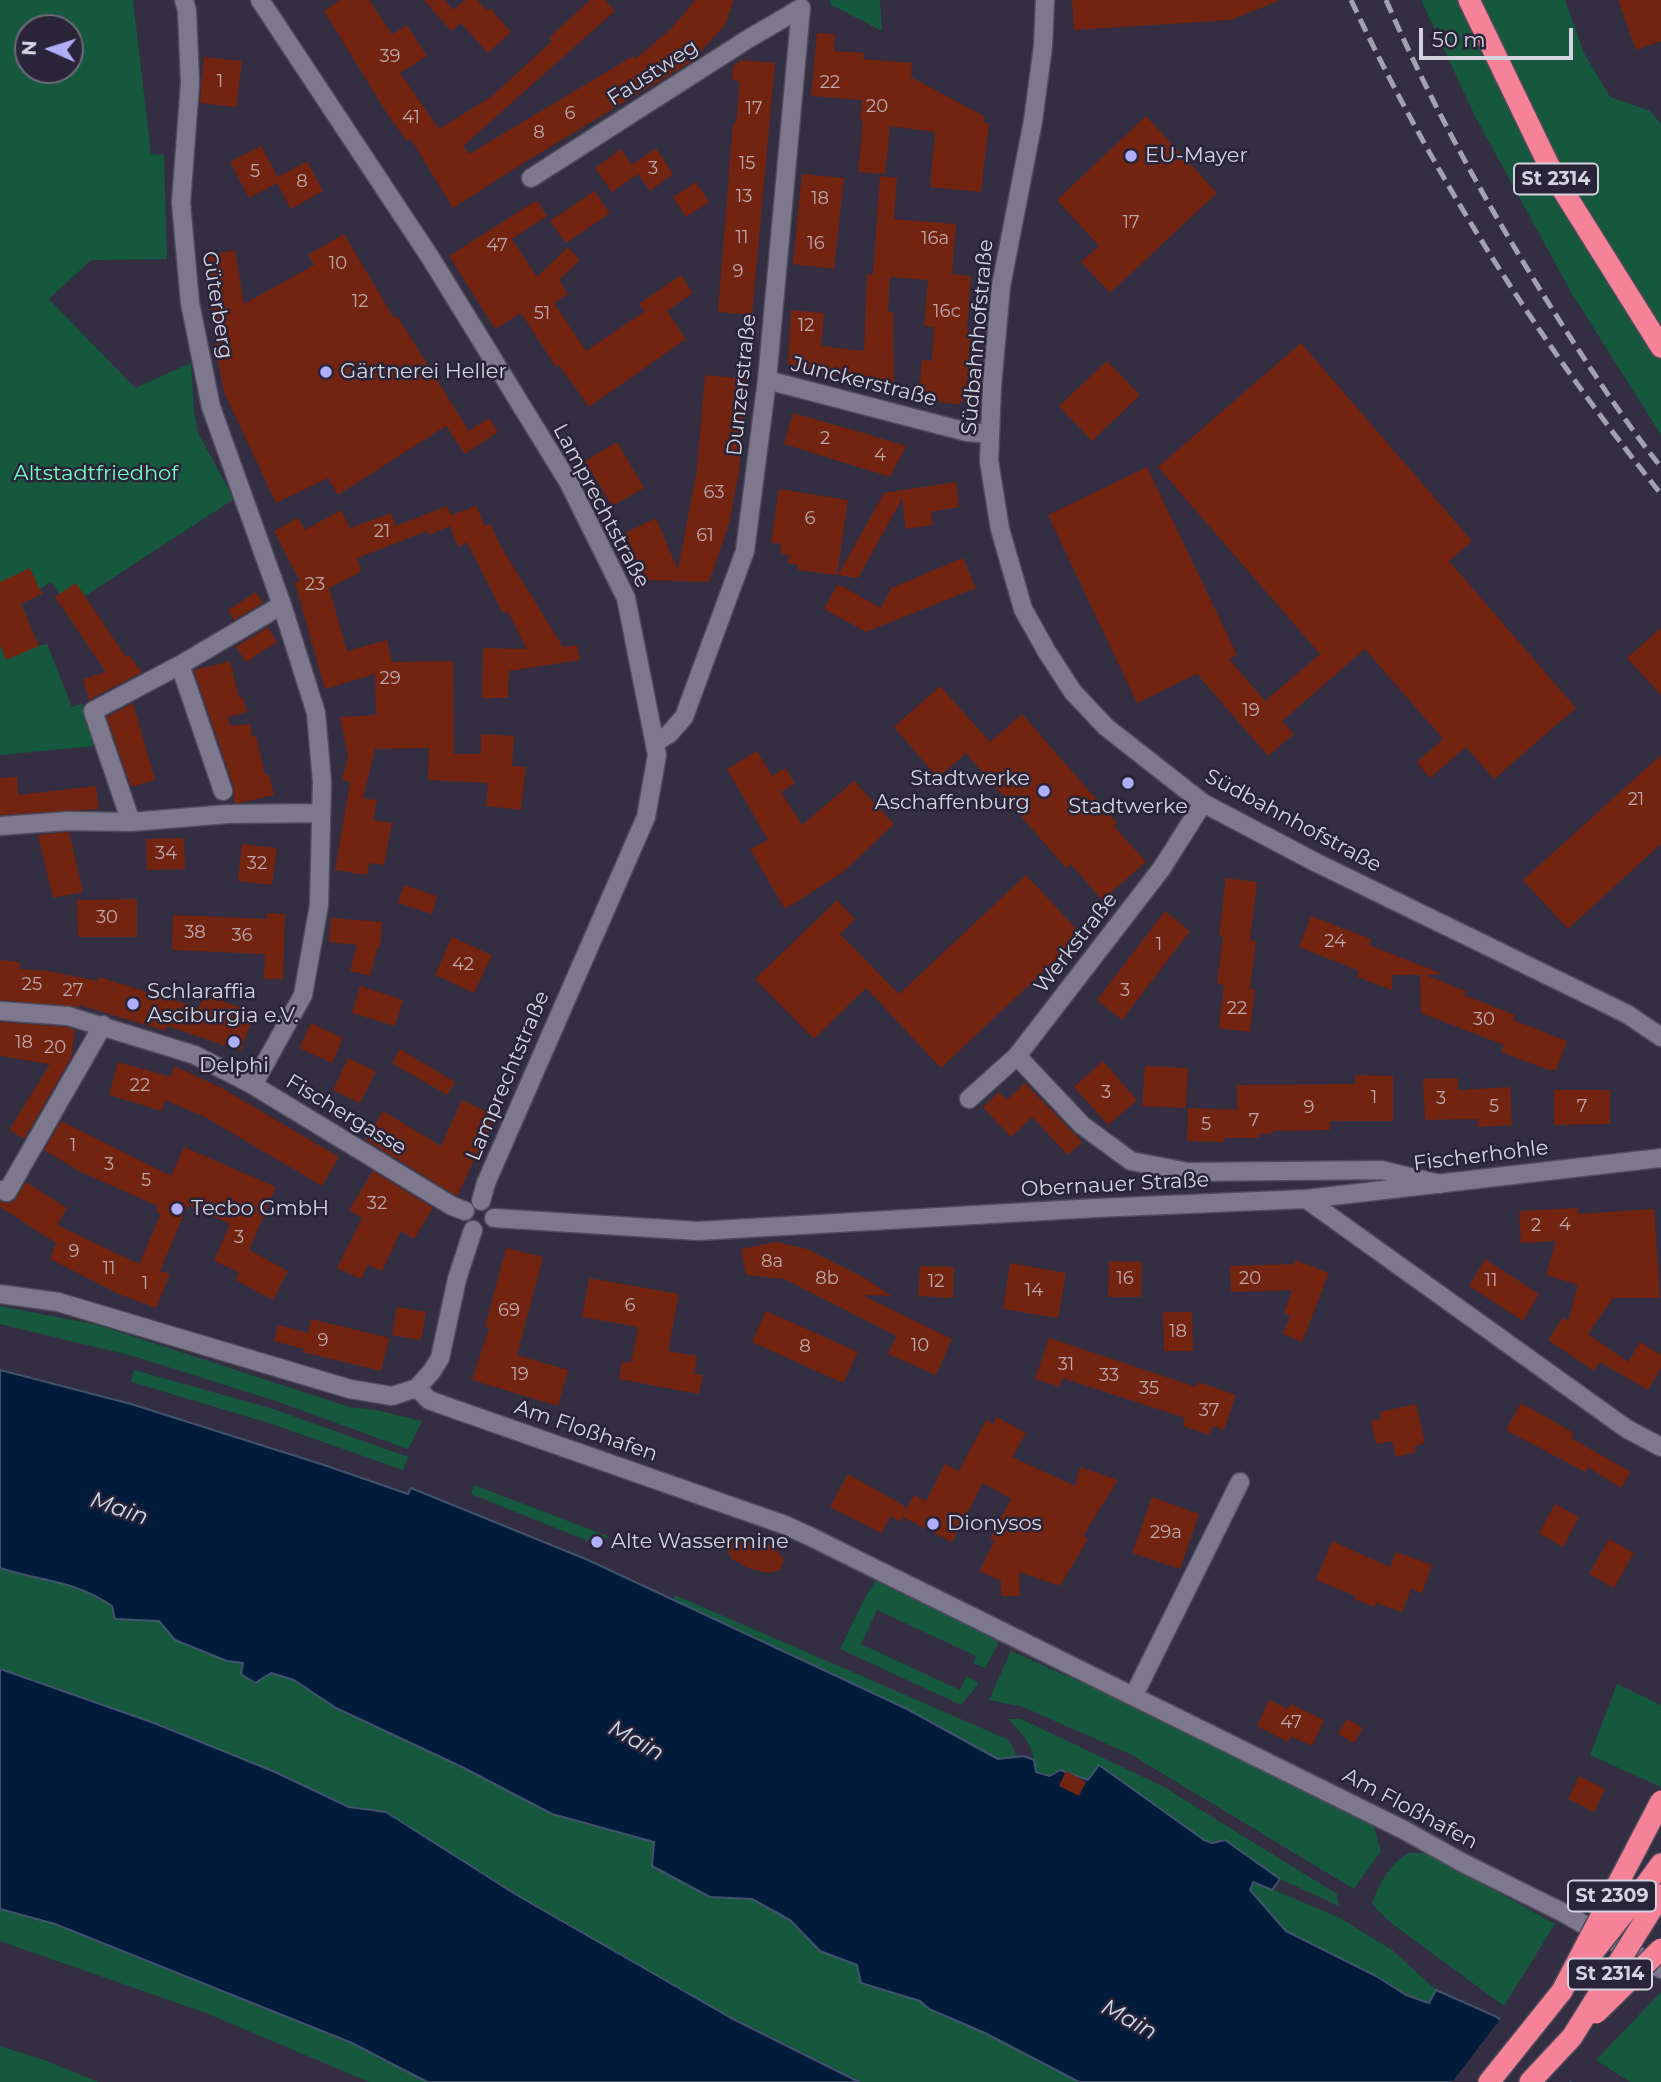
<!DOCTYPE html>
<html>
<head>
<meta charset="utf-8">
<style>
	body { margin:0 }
	#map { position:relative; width:1661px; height:2082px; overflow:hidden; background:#332e42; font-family:Montserrat,sans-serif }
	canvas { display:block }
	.north { position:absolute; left:14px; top:14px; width:70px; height:70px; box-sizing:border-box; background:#292437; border:2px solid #6e6a7a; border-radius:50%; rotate:273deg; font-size:19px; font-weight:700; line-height:28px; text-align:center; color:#d5d3df }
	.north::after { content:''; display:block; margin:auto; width:24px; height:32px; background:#afaefa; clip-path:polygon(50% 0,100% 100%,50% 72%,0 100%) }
	.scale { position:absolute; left:1419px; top:28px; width:154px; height:32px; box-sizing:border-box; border:4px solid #d5d3df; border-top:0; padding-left:9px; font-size:21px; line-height:24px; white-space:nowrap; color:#d5d3df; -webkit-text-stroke:5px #292437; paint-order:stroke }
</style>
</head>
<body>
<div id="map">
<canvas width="1661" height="2082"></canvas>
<div class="north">N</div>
<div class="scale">50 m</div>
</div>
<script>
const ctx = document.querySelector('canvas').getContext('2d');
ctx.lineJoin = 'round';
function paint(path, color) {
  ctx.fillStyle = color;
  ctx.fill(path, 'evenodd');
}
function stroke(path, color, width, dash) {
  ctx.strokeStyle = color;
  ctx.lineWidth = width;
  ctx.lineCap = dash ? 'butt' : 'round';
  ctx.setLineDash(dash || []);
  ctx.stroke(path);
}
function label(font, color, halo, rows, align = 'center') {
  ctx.font = font + ' Montserrat,sans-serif';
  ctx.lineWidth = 5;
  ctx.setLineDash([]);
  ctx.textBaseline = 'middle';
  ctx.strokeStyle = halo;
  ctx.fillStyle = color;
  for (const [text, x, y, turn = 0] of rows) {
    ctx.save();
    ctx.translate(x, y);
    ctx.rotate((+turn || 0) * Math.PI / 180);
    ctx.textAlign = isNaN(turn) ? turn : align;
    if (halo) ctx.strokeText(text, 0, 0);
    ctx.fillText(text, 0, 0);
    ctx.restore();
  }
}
const green = new Path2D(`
	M0,0H133L151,154L164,155L167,259L91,260L49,299L135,388L191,363L194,411L198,433L234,499L85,596L59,594L51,582L40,589L42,594L21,603L39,646L47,644L72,707L82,704L94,746L0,755ZM28,28H70V70H28Z
	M830,0H880L882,31L830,4Z
	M1421,0H1565L1584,53L1610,97L1650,111L1661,124V435L1571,292L1475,116Z
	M0,1306L98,1325L349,1407L376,1410L422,1421L408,1449L276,1401L133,1356L0,1324Z
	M134,1370L270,1408L408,1457L403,1470L269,1423L131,1382Z
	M474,1485L607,1536L603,1547L471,1494Z
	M0,1568C42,1582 72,1579 112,1606L115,1619L159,1621L175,1640L227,1661L244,1663L294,1680L336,1708L462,1767L552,1814L655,1842L710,1897L752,1899L790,1920L820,1951L857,1965L861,1983L920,2001L929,2009L985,2033L1079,2082H859L731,2018L515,1894L386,1812L349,1807L275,1772L155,1723L0,1669Z
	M877,1579L999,1642L985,1668L973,1663L976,1656L877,1610L861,1644L960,1690L967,1676L979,1683L961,1705L840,1649L867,1594Z
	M675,1595L1009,1740L1017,1757L999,1759L907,1709L673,1600Z
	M1011,1651L1168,1721L1373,1824L1381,1851L1354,1889L1130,1754L1023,1707L989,1700Z
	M1617,1684L1661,1705V1787L1590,1755Z
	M1008,1719H1021L1162,1786L1337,1894L1339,1906L1280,1879L1225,1840L1212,1843L1204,1840L1100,1765L1088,1780L1060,1770L1050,1776L1036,1772C1033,1746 1027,1738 1008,1719Z
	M1409,1853H1428L1555,1924L1504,2006L1391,1923L1372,1904C1378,1885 1391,1862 1409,1853Z
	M1253,1881L1340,1918L1392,1950L1436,1990L1429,2003L1406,1995L1376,1976L1286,1931L1250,1890Z
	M0,1909L55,1924L352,2043L427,2082H369L206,2013L0,1941Z
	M1661,1992V2082H1630L1596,2060Z
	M0,2046L44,2060L98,2082H0Z`);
const water = new Path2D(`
	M0,1370L131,1404L324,1465L408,1494L411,1488L588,1560L907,1709L998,1759L1024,1756L1034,1760L1036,1772L1050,1776L1060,1770L1088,1780L1099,1765L1204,1840L1212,1843L1225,1840L1280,1879L1272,1890L1253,1882L1250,1890L1286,1931L1376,1976L1406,1995L1429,2003L1436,1990L1497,2017L1571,2082H1079L985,2033L929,2009L920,2001L861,1983L857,1965L820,1951L790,1920L752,1899L710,1897L652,1866L654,1842L552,1814L462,1767L336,1708L294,1680L271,1673L255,1683L241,1674L243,1663L227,1661L175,1640L159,1621L115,1619L112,1606C72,1579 42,1582 0,1568Z
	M0,1669L154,1723L275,1772L349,1807L386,1812L515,1894L731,2018L859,2082H427L352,2043L55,1924L0,1909Z`);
const pier = new Path2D(`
	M1502,2017L1572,2079L1569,2082H1452Z`);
const building = new Path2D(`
	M340,0H369L392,34L407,25L427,56L400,73L439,129L491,97L552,41L549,38L590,0H605L615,11L463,146L469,154L633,56L635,59L671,29L695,0H734L725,25L691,62L525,162L453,208L410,138L407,141L388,115L324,11Z
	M424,0H445L453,10L465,0H477L487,11L490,8L511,32L488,53L461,23L451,31Z
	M1072,0H1278V1L1231,20L1074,30Z
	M1618,0H1661V41L1636,50Z
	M817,33L835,34L834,51L864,53L863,59L912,63L911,77L984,116V123H989L981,192L930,187L935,132L890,126L885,174L858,172L863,121L860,120L862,100L811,96Z
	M204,57L242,61L236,107L200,103Z
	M742,60L775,63L752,315L718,312L733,123H736L740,82L732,79L733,66Z
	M1146,116L1217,193L1110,293L1081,262L1099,246L1057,200Z
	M261,146L278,177L307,161L323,191L291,209L277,183L249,198L230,162Z
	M656,148L673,174L650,191L632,165Z
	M621,149L638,174L612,192L595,168Z
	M802,174L844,178L834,269L793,264Z
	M880,176L897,178L894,219L956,224L952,274L971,276L967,331H971L966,396L959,404L945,403L919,395L922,360L932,361L934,327L924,326L928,280L890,277L888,312H893L894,387L849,373V378L788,364L791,310L824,313L821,346L864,351L867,274L873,275Z
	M696,182L709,202L686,217L673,197Z
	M594,191L610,213L566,243L550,221Z
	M537,200L547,216L512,239L537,277L568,247L580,260L559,280L568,294L554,303L586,351L645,311L639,304L681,275L693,293L667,311L686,339L589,407L559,365L556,367L521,313L495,329L449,256Z
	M344,234L394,318L397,316L469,431L489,418L498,432L465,454L446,426L338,495L328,478L276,503L224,392L213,333L215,332L202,256L235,250L244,304L314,265L308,255Z
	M1301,343L1472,541L1449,561L1576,708L1494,779L1466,747L1430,778L1417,762L1443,739L1365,649L1282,721L1294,734L1268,756L1197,674L1137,703L1048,515L1147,467L1237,655L1229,659L1265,701L1320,654L1158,467Z
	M1107,361L1140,395L1092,441L1059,406Z
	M705,375L747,379L739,472L729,524L709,582L646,580L625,533L656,518L678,570L697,469Z
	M793,413L867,434L906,446L890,477L784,444Z
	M617,442L644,488L612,506L585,461Z
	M956,482L959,507L931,512L933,525L906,529L902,499L858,578L838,575L884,493Z
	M779,489L848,500L837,575L798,570V565L788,563L789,555L780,553L781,544L771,543Z
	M447,506L451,515L476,506L485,526L490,524L500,545L563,647L577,645L580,660L509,671L508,698H482L483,648L527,649L508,612L503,613L467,542L458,547L450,526L429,535L427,531L357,558L361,572L329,588L347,651L387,640L392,662L453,661L454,754H481V734L514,736L512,766L526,767L521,810L486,806L488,783L428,780L429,748L375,749L363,798L377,800L373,820L392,823L384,865L369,863L367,875L335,870L350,782L342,780L348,757L340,717L376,715L375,674L325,689L295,583L300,581L274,531L298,518L305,530L341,510L350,528L391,513L396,526Z
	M963,558L976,588L866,632L824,609L838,584L881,608L891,588Z
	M30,568L42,594L21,604L39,646L6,660L0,645V582Z
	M76,583L126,657L129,655L142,672L89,700L83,679L106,672L55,597Z
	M256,592L263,603L234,620L228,610Z
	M268,627L277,642L246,662L236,647Z
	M1661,628V695L1627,658Z
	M230,661L239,698L243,697L247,712L228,717L230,726L250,724L252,737L256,736L265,775L269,774L274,795L239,803H234V787L194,670Z
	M940,686L990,742L1022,714L1117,823L1114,826L1146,862L1102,900L1071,864L1066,868L966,753L938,778L894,727Z
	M133,703L155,780L131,787L107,717Z
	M757,751L772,776L785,768L795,783L781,792L802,825L854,781L894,824L842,873L785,909L750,849L768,840L727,769Z
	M1661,755V844L1568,929L1523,880Z
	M17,777L18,795L96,786L99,809L0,815V778Z
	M69,832L83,892L53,898L38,835Z
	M184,838L185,869L147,870L146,839Z
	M242,844L277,848L272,885L238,881Z
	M1026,875L1082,935L941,1068L866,988L814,1039L755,979L837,900L855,919L840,934L899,994Z
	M1226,878L1257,882L1250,940L1256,941L1250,989H1255L1250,1032L1219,1028L1224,985L1217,984L1223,936H1219Z
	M404,885L437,896L432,914L398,903Z
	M137,899V937H78L77,900Z
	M1165,911L1190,931L1122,1020L1097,1000Z
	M267,913L285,914L283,979H264L265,954L172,950L173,915L267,919Z
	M1311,916L1371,939L1369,945L1443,974L1425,975L1466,991L1464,995L1515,1015L1513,1020L1567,1041L1556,1070H1549L1501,1052L1504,1045L1421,1013L1420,975H1392V990L1357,977L1359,971L1299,947Z
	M331,918L382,922L380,947L378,946L370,976L350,971L357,945L329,942Z
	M452,937L492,955L474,993L435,975Z
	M0,960L20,962V969L48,971L98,981L99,977L199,1008L204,995L254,1012L241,1051L167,1026L166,1031L79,1005V1007L0,1000Z
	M360,986L403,1000L395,1026L352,1013Z
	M0,1022L66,1027L75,1030L71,1058L24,1139L9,1130L50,1064L0,1056Z
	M311,1023L343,1038L332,1063L299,1048Z
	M400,1049L455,1082L447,1095L392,1063Z
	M348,1058L376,1071L360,1103L333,1090Z
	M1103,1061L1137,1100L1108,1125L1074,1087Z
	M118,1062L171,1077L174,1066L220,1087L339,1157L322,1186L205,1117L165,1100L162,1111L109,1095Z
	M1145,1066L1188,1068L1186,1108L1142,1106Z
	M1355,1075L1393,1076V1121H1330V1130L1271,1131V1134H1259V1138H1224V1142L1187,1141L1188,1108L1237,1110V1085L1355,1084Z
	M1458,1078V1090L1510,1087L1512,1125L1478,1127V1119L1425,1120L1423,1079Z
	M1025,1083L1082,1142L1068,1155L1032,1117L1011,1137L983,1107L999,1092L1007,1100Z
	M1554,1090H1610V1124L1554,1125Z
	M462,1100L495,1116L457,1196L366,1140L383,1111L441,1146Z
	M61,1121L171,1176L184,1147L276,1187L249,1250L288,1271L273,1300L236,1280L239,1272L214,1261L230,1224L188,1205L160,1271L170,1274L156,1308L119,1294L50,1259L56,1243L0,1207V1202L8,1203L14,1201L26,1182L67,1208L57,1225L139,1264L161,1214L156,1212L158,1206L81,1172L44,1150Z
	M373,1171L433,1208L414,1239L401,1231L382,1271L368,1265L361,1279L337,1268L362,1218L349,1210Z
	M1578,1208V1214L1654,1209L1660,1298H1613L1588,1334L1628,1362L1640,1342L1661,1355V1368L1648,1390L1600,1362L1594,1371L1548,1340L1563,1317L1568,1321L1578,1285L1546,1275L1556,1241L1521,1243L1519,1211Z
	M776,1242L807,1249L863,1277L892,1296L862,1295L952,1339L936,1375L888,1354L897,1336L784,1279L746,1275L741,1249Z
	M506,1248L543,1257L517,1355L568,1370L558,1406L472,1380L489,1328L485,1327Z
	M1485,1259L1539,1294L1523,1321L1469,1286Z
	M1295,1260L1329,1273L1302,1342L1283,1334L1290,1316L1284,1313L1292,1290L1231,1292L1230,1266L1294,1264Z
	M1109,1261L1142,1262L1141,1297H1108Z
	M1010,1263L1066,1273L1058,1318L1003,1309Z
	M920,1266L954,1267L953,1298L918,1296Z
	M589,1278L679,1294L668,1351L697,1356L694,1374L703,1375L699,1394L619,1379L622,1361L631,1363L638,1327L582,1317Z
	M397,1307L426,1312L421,1340L392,1335Z
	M766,1311L858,1352L843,1383L752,1342Z
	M1163,1312H1192L1193,1351H1164Z
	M311,1319L389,1338L381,1371L303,1352L304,1349L274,1341L278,1325L308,1333Z
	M1049,1338L1196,1387L1198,1382L1236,1395L1224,1430L1213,1426L1209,1435L1183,1426L1185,1418L1062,1378L1059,1387L1035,1379Z
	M1521,1403L1574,1433L1571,1438L1631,1472L1621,1488L1588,1467L1585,1472L1506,1430Z
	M1416,1404L1425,1443L1415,1446L1416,1452L1396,1457L1392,1441L1376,1444L1371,1421L1381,1419L1380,1412Z
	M997,1417L1026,1433L1012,1457L1075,1486L1080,1467L1118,1480L1083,1536L1088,1539L1060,1586L1019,1572L1020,1596H1001V1581L979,1571L995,1541L990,1539L1011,1499L983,1483L952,1542L903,1517L901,1522L891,1516L881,1533L830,1507L848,1474L906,1507L903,1515L914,1495L926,1501L945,1464L959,1471L986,1420L993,1424Z
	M1152,1497L1199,1514L1180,1569L1132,1553Z
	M1555,1504L1579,1517L1563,1547L1539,1533Z
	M732,1535H745L761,1539L775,1548L784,1560L780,1570L768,1573L748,1568L732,1559L726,1547Z
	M1609,1539L1634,1553L1614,1588L1589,1574Z
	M1332,1541L1390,1567L1396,1552L1432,1565L1422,1593L1411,1589L1402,1612L1376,1603L1374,1607L1354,1599L1356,1596L1316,1580Z
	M1269,1700L1288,1709L1291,1704L1324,1720L1312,1746L1291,1736L1288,1742L1257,1726Z
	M1347,1719L1363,1728L1354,1743L1338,1734Z
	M1066,1771L1086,1782L1079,1796L1059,1786Z
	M1579,1776L1605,1789L1594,1812L1568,1799Z`);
const minor = new Path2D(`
	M184,0L187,11L190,83L181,203L190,303L211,407L282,605L316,713L322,782L319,905L303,995L253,1085
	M260,0L430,257L569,483L626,598L657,755L646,817L486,1183L481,1201
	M1045,0L1043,46L1033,121L1001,286L992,386L989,461L1000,529L1023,609L1047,652L1073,692L1106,727L1203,803L1315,862L1627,1014L1661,1037
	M531,178L748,39L801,8
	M767,380L967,432L990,434
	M282,605L180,665L93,711L131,822L228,814L320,813
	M180,665L223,791
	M655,743L669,734L684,717L745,551L767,380L801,8
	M0,826L68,821L131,822
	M0,1011L68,1016L195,1055L253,1085L452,1206L465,1211
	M1017,1056L1082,1125L1131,1161L1188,1172L1381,1170L1440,1184
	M969,1099L1017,1056L1162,868L1203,803
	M0,1190L7,1192L103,1025
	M1306,1199L1661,1158
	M494,1218L698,1231L1096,1208L1306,1199L1627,1429L1661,1447
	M0,1294L58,1302L350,1389L392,1396L417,1388L432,1371L440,1358L457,1279L473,1230
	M417,1388L429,1400L437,1403L785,1525L809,1536L1404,1830L1465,1864L1562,1912L1661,1969
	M1134,1695L1240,1482`);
const highway = new Path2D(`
	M1469,0L1554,176L1661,347
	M1633,1902L1661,1864
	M1650,1912L1661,1895
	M1489,2082L1562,1991
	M1530,2082L1572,2037`);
const rail = new Path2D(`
	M1351,0C1434,177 1539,342 1661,494
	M1386,0C1435,113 1495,219 1561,323C1593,372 1624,421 1661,467`);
const highwayBridge = new Path2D(`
	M1594,1951L1633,1902
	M1562,1991L1661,1801
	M1596,2013L1661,1949
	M1572,2037L1650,1912`);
const markers = [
	[1131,156,7,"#afaefa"],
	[326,372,7,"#afaefa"],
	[1128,783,7,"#afaefa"],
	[1044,791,7,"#afaefa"],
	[133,1004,7,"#afaefa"],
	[234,1042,7,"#afaefa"],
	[177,1209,7,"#afaefa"],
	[933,1524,7,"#afaefa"],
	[597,1542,7,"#afaefa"]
];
const numberNames = [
	["39",390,57],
	["1",220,82],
	["22",830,83],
	["20",877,107],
	["17",754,109],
	["6",570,114],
	["41",411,118],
	["8",539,133],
	["15",747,164],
	["3",653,169],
	["5",255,172],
	["8",302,182],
	["13",744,197],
	["18",820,199],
	["17",1131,223],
	["11",742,238],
	["16a",935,239],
	["16",816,244],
	["47",497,246],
	["10",338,264],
	["9",738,272],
	["12",360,302],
	["16c",947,312],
	["51",542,314],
	["12",806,326],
	["2",825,439],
	["4",880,456],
	["63",714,493],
	["6",810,519],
	["21",382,532],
	["61",705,536],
	["23",315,585],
	["29",390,679],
	["19",1251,711],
	["21",1636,800],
	["34",166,854],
	["32",257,864],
	["30",107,918],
	["38",195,933],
	["36",242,936],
	["24",1335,942],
	["1",1159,945],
	["42",463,965],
	["25",32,985],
	["27",73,991],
	["3",1125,991],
	["22",1237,1009],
	["30",1484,1020],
	["18",24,1043],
	["20",55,1048],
	["22",140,1086],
	["3",1106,1093],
	["1",1374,1098],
	["3",1441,1099],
	["5",1494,1107],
	["7",1582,1107],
	["9",1309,1108],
	["7",1254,1121],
	["5",1206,1125],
	["1",73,1146],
	["3",109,1165],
	["5",146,1181],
	["32",377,1204],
	["4",1565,1225],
	["2",1536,1226],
	["3",239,1238],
	["9",74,1252],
	["8a",772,1262],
	["11",109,1269],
	["8b",827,1279],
	["16",1125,1279],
	["20",1250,1279],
	["11",1491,1281],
	["12",936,1282],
	["1",145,1284],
	["14",1034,1291],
	["6",630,1306],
	["69",509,1311],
	["18",1178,1332],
	["9",323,1341],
	["10",920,1346],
	["8",805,1347],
	["31",1066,1365],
	["19",520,1375],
	["33",1109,1376],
	["35",1149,1389],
	["37",1209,1411],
	["29a",1166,1533],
	["47",1291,1723]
];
const shields = [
	[1556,179,84],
	[1612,1896,88],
	[1610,1974,84]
];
const shieldNames = [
	["St 2314",1556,179],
	["St 2309",1612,1896],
	["St 2314",1610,1974]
];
const streetNames = [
	["Faustweg",653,73,-33],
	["Güterberg",217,305,81],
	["Südbahnhofstraße",978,337,-85],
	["Junckerstraße",864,382,14],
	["Dunzerstraße",742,385,-84],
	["Lamprechtstraße",601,506,62],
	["Südbahnhofstraße",1293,821,28],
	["Werkstraße",1076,943,-52],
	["Lamprechtstraße",508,1076,-67],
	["Fischergasse",346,1115,31],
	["Fischerhohle",1481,1156,-7],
	["Obernauer Straße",1115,1185,-3],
	["Am Floßhafen",586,1431,19],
	["Am Floßhafen",1410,1809,28]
];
const poiNames = [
	["EU-Mayer",1145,156],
	["Gärtnerei Heller",340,372],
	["Stadtwerke",1030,779,"right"],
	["Aschaffenburg",1030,803,"right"],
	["Stadtwerke",1128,807,"center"],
	["Schlaraffia",147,992],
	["Asciburgia e.V.",147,1016],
	["Delphi",234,1066,"center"],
	["Tecbo GmbH",191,1209],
	["Dionysos",947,1524],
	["Alte Wassermine",611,1542]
];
const parkNames = [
	["Altstadtfriedhof",96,474]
];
const waterNames = [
	["Main",119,1509,19],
	["Main",636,1741,29],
	["Main",1129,2020,29]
];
paint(green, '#16583e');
paint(water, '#011c3b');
stroke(water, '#41536c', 2);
paint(pier, '#332e42');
paint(building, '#722410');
stroke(minor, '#4f4b5b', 21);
stroke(highway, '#4f4b5b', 24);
stroke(minor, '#7e788f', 18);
stroke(highway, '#f58297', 21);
stroke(rail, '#a4a1af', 5, [14, 7]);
stroke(highwayBridge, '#4f4b5b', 24, []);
stroke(highwayBridge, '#f58297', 21);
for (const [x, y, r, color] of markers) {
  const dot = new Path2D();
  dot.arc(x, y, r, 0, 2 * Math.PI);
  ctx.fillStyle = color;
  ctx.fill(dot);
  stroke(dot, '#292437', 2.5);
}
label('18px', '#bca7ab', null, numberNames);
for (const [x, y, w] of shields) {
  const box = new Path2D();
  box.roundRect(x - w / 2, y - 15.5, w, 31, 5);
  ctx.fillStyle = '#292437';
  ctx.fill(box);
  stroke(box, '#d5d3df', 2);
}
label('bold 19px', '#d5d3df', null, shieldNames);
label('21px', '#d5d3df', '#292437', streetNames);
label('21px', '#d5d3df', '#292437', poiNames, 'left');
label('21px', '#78fdc3', '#292437', parkNames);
label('italic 23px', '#ccdbec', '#292437', waterNames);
</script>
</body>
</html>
